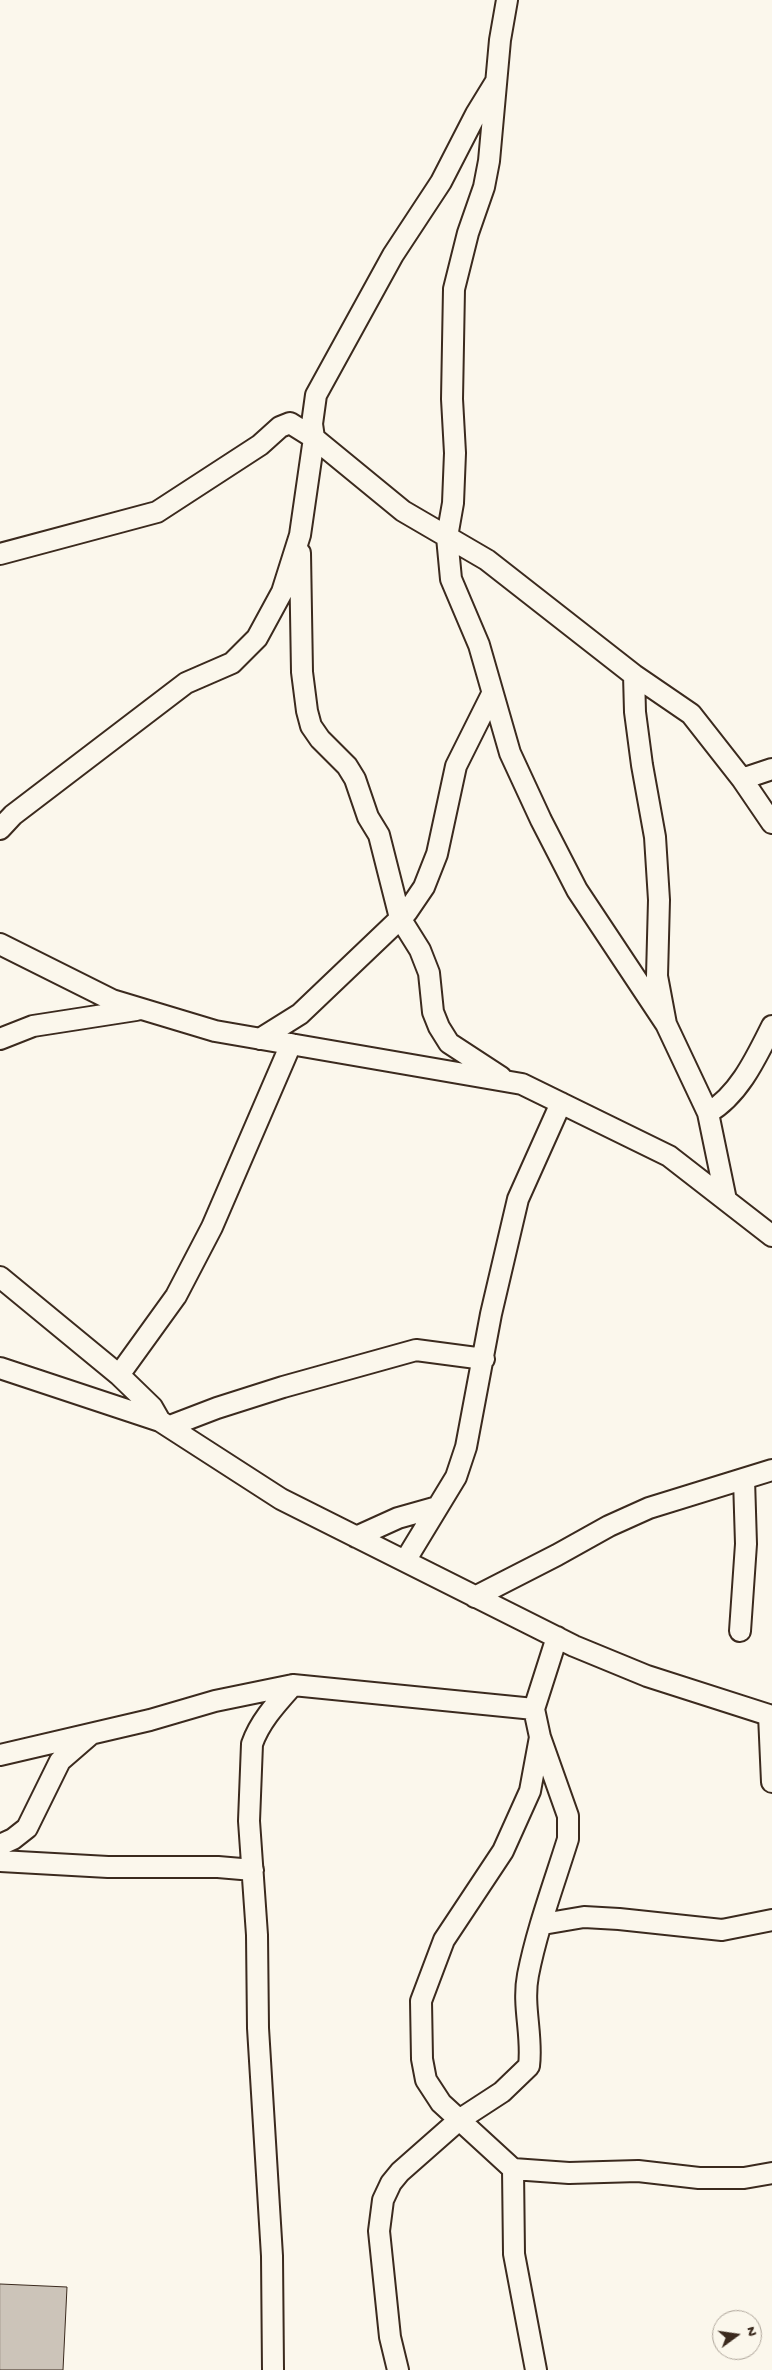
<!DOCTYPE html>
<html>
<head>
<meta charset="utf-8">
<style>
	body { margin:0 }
	#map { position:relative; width:772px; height:2370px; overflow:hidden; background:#fbf7ec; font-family:"Gochi Hand",sans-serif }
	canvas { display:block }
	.north { position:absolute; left:712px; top:2310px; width:50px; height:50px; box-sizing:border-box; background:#fbf7ec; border:1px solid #aea59a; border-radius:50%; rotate:76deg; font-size:14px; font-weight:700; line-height:20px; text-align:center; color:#3b2a1e }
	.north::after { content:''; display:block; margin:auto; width:18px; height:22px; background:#3b2a1e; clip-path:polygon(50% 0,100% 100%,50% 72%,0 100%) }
</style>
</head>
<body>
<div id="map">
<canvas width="772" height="2370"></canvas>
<div class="north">N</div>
</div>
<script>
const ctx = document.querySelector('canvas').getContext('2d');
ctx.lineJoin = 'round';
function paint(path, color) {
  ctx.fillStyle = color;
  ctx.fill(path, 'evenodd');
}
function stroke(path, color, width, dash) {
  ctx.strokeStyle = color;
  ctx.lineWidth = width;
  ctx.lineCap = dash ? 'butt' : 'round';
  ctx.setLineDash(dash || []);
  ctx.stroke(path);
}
const building = new Path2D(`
	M0,2284L67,2287L63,2370H0Z`);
const minor = new Path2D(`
	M507,0L500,40L489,161L484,187L468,233L454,289L452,399L455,453L453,503L447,537L451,579L479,645L510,753L541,820L577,890L666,1024
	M300,553L302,672L307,711L311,726L320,739L347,766L355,779L368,817L379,835L400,918L420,950L429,973L433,1012L439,1027L449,1043L501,1077
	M0,554L157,512L260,445L280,427L290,423L314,438L403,511L487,560L634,675L691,714L742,779L772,823
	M634,675L635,712L642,765L655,837L659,900L657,976L666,1024L708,1113L726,1200
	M742,779L772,769
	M0,829L13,815L186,683L232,663L257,638L282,592L300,535L314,438L312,424L316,395L393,255L441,182L476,114L495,83
	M0,944L112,1000L215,1031L522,1084L669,1156L772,1236
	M0,1039L33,1026L136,1010
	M260,1039L300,1014L407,912L424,887L437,854L456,766L492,694
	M708,1113C739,1095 756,1058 772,1026
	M0,1277L119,1375L152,1407L160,1421
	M0,1368L160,1421L281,1499L574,1646L647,1676L772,1716
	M119,1375L176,1296L212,1227L291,1044
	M170,1426L217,1408L283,1387L416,1350L484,1359
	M356,1537L398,1518L437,1507
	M405,1561L456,1477L466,1447L491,1314L518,1199L561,1103
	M475,1597L557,1555L609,1526L649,1508L772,1470
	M740,1631L746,1544L744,1479
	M534,1709L540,1737L530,1791L503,1851L444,1940L421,2001L422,2059L426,2080L441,2103L513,2169L514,2254L536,2370
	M769,1715L772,1782
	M0,1755L150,1720L215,1701L293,1685L534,1709L557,1637
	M0,1845L13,1839L27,1828L60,1761L90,1735
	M0,1861L108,1867H218L253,1870
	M543,1924L584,1917L619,1919L722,1930L772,1920
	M513,2169L569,2173L638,2171L699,2178H744L772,2173
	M273,2370L272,2256L258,2028L257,1935L249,1821L252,1744C260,1721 277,1703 293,1685
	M398,2370L390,2337L379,2231L383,2200L391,2183L400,2172L459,2120L502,2092L529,2066C533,2036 522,2006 528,1975C537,1929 554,1884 568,1839V1816L540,1737`);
paint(building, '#ccc4b9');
stroke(building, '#3b2a1e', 1);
stroke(minor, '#3b2a1e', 24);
stroke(minor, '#fbf7ec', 20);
</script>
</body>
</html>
